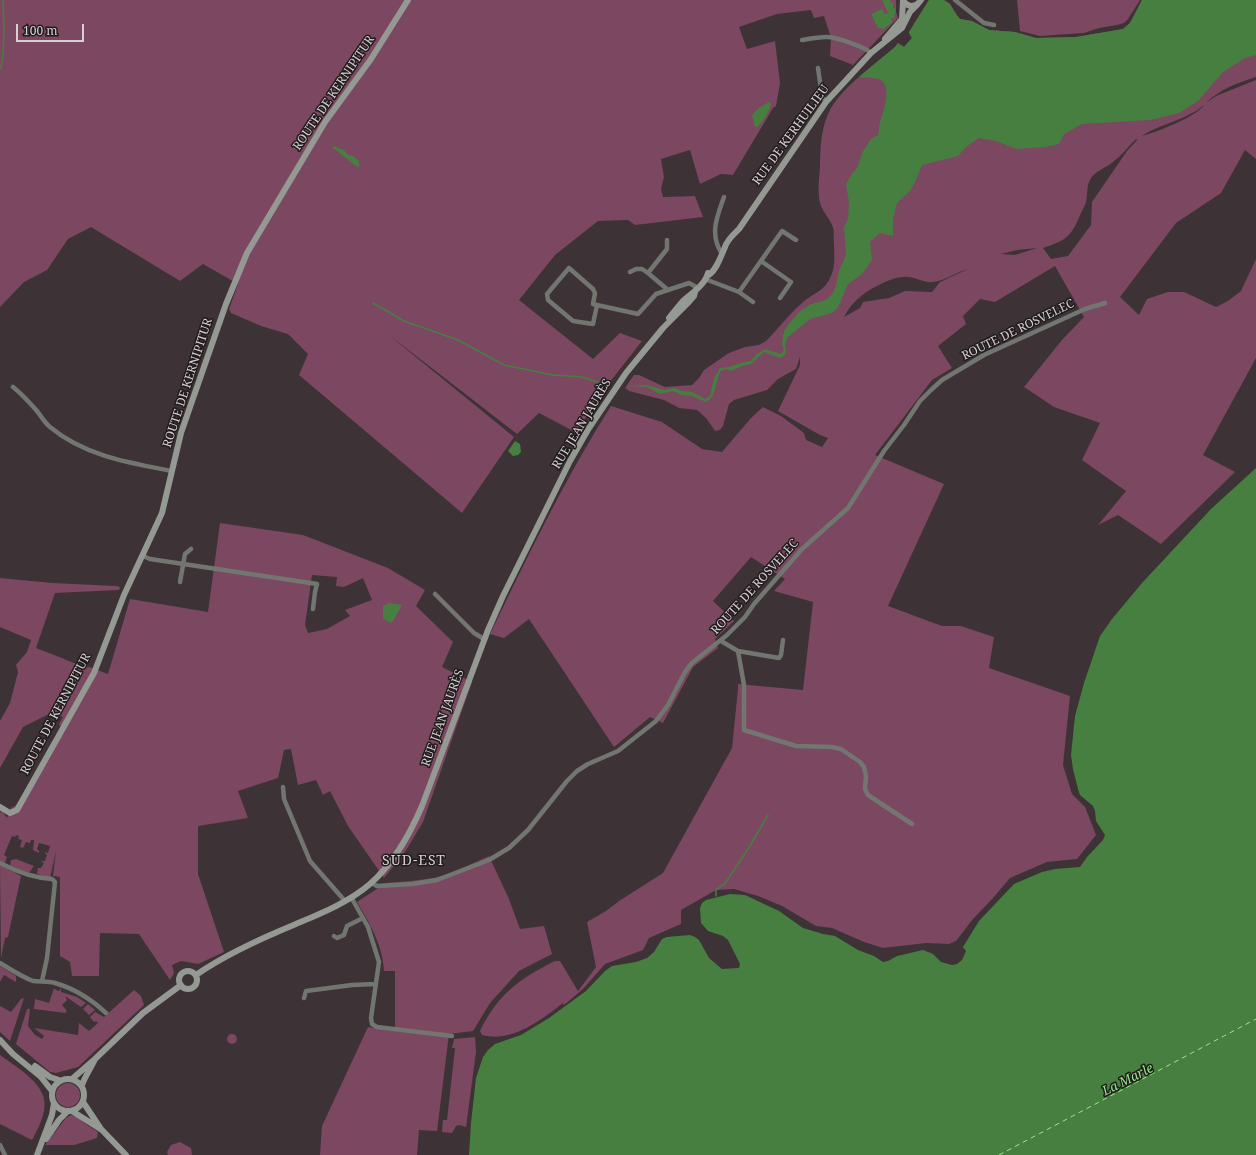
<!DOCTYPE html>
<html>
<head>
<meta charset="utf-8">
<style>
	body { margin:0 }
	#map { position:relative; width:1256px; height:1155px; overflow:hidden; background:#3d3236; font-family:"Noto Serif",serif }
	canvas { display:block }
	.scale { position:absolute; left:16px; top:24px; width:68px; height:18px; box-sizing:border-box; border:2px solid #d7d0d3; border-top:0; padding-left:5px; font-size:12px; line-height:14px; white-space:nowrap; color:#d7d0d3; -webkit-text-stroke:3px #201b1d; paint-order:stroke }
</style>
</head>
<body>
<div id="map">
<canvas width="1256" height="1155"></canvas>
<div class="scale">100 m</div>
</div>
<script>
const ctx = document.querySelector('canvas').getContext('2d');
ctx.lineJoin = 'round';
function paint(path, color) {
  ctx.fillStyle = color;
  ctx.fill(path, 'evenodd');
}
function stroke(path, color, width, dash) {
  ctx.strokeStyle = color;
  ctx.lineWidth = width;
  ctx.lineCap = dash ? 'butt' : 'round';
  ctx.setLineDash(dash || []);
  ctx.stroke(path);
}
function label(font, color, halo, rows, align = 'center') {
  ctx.font = font + ' "Noto Serif",serif';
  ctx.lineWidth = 3;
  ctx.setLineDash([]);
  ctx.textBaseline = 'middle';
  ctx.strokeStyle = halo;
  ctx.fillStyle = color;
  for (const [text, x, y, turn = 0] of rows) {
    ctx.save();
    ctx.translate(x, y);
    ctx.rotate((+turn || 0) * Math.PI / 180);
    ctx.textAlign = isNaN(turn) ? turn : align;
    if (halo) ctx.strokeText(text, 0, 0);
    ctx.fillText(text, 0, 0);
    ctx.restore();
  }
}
const green = new Path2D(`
	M0,0H896V12L898,18L853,65L830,56L831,38L824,16L814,18L811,10L777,14L739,27L747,49L775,41L780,83L776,106L773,108L733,175L721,174L700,184L690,150L661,159L664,177L661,189L663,197L695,196L703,217L635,225L628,220L598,221L555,255L519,300L593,359L620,333L642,341L595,401L577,433L539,413L517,434L389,335L514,437L462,513L299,375L308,354L288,334L261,326L231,313L229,309L238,284L203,264L180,281L91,227L68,239L47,270L24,282L0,307Z
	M929,0H944L950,4L956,14L960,19L972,21L989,30L1015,32L1036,38L1076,37L1123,29L1130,23L1142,0H1252V5L1217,9L1196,13L1176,23L1168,30L1155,46L1120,67L1082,84L1050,89L1017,91H1015L1002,78L998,76C989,76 990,83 983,86C978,89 971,89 965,89C956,90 947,78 939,87C933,94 940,108 935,118L929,119L922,124L909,141L903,146L893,162C884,166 864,166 864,180C876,188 884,204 869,214C864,218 857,218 854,224C856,237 867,245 861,259L844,269L840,278L842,286L832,301L806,310L793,324L795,326L803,316L808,312L817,309L830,308L835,303L843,290L844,279L847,271L863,261C871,245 859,239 857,225C863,216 884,218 881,200C880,190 869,185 869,175C875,166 885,170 894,165C899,162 900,155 904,150C906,147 910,146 913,143C918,138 920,132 924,128C928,123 938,122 941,116C944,111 941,98 940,92L943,87C951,84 954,90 961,92C964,93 979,92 983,91C989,89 990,81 996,78L1006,84L1016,96L1024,99L1051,98L1103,88L1120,79L1162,52L1177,35L1202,22L1246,20L1256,17V77C1237,83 1220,89 1206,103L1216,96L1256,80V159L1245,150L1221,193L1176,223L1120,297L1139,315L1147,299L1168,292H1184L1216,307L1228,301L1241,291L1256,259V358L1203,455L1235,472L1161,544L1118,515L1098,525L1126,491L1082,460L1100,423L1054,407L1024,387L1062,340L1084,317L1055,266L995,302L980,299L963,316L966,324L938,346L952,368L932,380L875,455L944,484L888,606L942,626H961L994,637L989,668L1070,696L1063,765L1072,794L1085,807L1096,835L1077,859L1047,862L1010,878L993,898L973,919L956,941L949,944L926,943L883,948L864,942L832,928L816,926L782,906L758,896L734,889L716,890L681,910V924L649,938L643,950L605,964L583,989L564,1005L563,1003C541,1020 512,1043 482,1035L480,1031C498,994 519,979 555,961H560L578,991L596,967L587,922L606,911L619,901L663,873L732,748L738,689V684L803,690L813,602L774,591L785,579L751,557L713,601L734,621L715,639L718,648L693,667L663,723L650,717L614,747L529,619L504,638L490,634C528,556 565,478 611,406L662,422L702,449L722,452L751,418L763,407L781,416L804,433L806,440L822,447L828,438L820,435L778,411L800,365V357L796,369L778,379L767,390L734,400L729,404L723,426L720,430L715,431L706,418L697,410L679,408L664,400L629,391L625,388L634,375H639L665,387L692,385L699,378L704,370L729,353L745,347L759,345L766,341C778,329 788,315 801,304C811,294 824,292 830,278C836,267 834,255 834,243C833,236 835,231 832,225C829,218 824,213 821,206C817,195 819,179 820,167C820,147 821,126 831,108C844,86 875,64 895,47L898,43L904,47L912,38L909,33V32ZM1204,105C1196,117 1157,132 1142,136C1161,123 1185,121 1204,105ZM1138,139L1127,151L1092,202L1091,225L1068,256L1051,259L1043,248C1067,240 1071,237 1081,213C1083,209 1085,206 1086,202C1088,193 1086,186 1091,178C1097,170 1106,168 1113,162C1121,156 1128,147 1135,140ZM1037,248L1015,255L1001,254L1017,250ZM968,269L940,282L932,292L905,291L889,298L863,302L860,308L844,317C853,299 868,290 885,282C893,279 900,276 909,277C917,278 925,283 933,282C945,281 956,272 968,269Z
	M1017,0H1140L1128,19L1124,23L1117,25L1099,28L1084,33L1054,35L1040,36L1020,31Z
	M220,523L303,535L388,568L425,590L416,606L453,642L442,667L472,682L423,822L405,852L384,878L348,826L330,791L323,795L316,780L298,785L291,749L284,750L278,778L238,791L248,818L198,826V874L224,952L198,964L181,961L172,965L174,973L170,980L139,934L100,933L99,976H72L70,962L60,956V877L53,876L56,851L50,878L37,874L38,868H41L44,863L41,861H45L47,855L44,852L48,853L50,846L39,843L37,849L39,851V853L33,850L34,840H31L30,843L26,842L23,848L20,847L22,840L18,839L19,836L16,835L15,837L12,836L4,855L7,857L5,863L0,861V813L2,811L7,818L11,808L17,805L61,727L59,724L63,717L53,712L23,727L0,768V721L10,703L18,672L16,665L27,652L31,640L0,627V578L52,583L116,586L120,587L119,590L55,593L36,648L82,666L89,667L108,674L130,599L208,612ZM312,575L337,577L336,586L344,587L363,578L372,600L345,610L350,616L327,629L308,633L305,625Z
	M489,856L509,899L520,929L544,926L552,954L519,971L490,1003L473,1031L449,1034L437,1131L419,1130L417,1155H320L322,1126L368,1027L393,1031L395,1027V971H384C383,946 370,924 357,902L386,883L411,881L434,878L454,872Z
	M16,859L34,866L29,873L10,866L11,860Z
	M0,865L21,876L8,937L5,938L1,958Z
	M0,966L16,976V982L4,975L0,982Z
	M54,988L56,990L59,991L61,988V992L77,997L86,1003L81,1007L65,996L67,1000L62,1005L67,1011L65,1013L34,1009L35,999L49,1003Z
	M134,990L141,996L144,1005L78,1067L56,1073L50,1072L16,1044L27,1009H30L28,1026L35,1035L42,1039L44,1036L34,1028L78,1035L79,1023L89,1031L98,1023L96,1021L94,1022L90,1017L95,1012L104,1017Z
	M24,998L10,1041L0,1032V1006L11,1012L21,999Z
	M88,1004L95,1010L89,1015L83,1009Z
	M227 1039a5 5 0 1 1 10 0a5 5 0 1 1-10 0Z
	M475,1037L476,1052L466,1127L459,1125L456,1126L452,1133L442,1132L443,1120H447L455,1048H452L454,1039Z
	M0,1055C17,1068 50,1085 44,1111C42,1121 37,1131 32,1140L0,1124Z
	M56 1095a12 12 0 1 1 24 0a12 12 0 1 1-24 0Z
	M71,1115C82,1117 79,1119 86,1124C90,1127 94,1129 98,1132L97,1138L74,1145H45L66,1118Z
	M180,1142L191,1148L192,1155H168L167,1152L171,1145Z`);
const water = new Path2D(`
	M882,0H890L891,3H893V8L896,9L894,18L891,19L892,22L884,29L878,28L871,14L882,9L885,14L888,13Z
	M929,0H944L950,4L956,14L960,19L972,21L989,30L1015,32L1036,38L1076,37L1123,29L1130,23L1142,0H1256V55L1245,58L1223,72L1198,101L1179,113L1150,120L1082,124L1064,134L1059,144L1046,147L1016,149L996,141L979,138L966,147L958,156L922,165L916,180L910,191L897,203L893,219V236L880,233L870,242L872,260L862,274L848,284L838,307L832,313L810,319L788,337L785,343L786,352L784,356L780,358L764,352L751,364L742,366L731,371L726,369L721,371C715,380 717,397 706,402L692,396L681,395L673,391L660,394L647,387L627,386L646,385L664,390L674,388L682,391L692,392L705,399L710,396L714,378L720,368L729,367L737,364L750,361L757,354L765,349L781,354L784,350L782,344L784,331L788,325L800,311L811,304L826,300L832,294L836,286L839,271L846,255L844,227L848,219L849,202L846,184L852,174L858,166L863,151L871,139L878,135C879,131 879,126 880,122C883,112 894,84 878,79C873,77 865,78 859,77L895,47L898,43L904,47L912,38L909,33V32Z
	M769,102L771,104C770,110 762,124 757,127H755L752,115L760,107Z
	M333,146L344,150L348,155L353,156L359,161V166L358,167C349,162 342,153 332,148Z
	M515,441L520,444L521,452L518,455L513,456L508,451Z
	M1256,468V1155H469L471,1123L476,1078L483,1057L488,1050L495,1044L521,1035L549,1018L586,991L605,971L612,966L636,962L647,958L654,952L662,939L667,937L690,935L695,937L699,940L709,958L722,969L739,968L740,964L728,940L723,936L708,931L701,923L700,908L702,903L706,900L730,894L745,895L779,911L803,928L823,934L835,936L858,950L874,956L883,962L888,961L897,956L923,950L933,954L941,962L952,965L957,964L962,960L966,951L963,947L979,921L1014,884L1042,872L1055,869L1080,867L1087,857L1103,840L1105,835L1096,821L1095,811L1093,806L1080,795L1078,789L1073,769L1071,755L1075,716L1084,683L1100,636L1112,619L1142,583L1211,509Z
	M389,603L402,605L392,623L383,619V606Z`);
const stream = new Path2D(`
	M0,68H1C5,46 4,23 3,0
	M373,303L404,321L458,340L504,365L553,375L582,377L603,384
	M716,896V890L724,884L728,879L748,849L768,815`);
const ferry = new Path2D(`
	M999,1155L1256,1019`);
const street = new Path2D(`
	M955,0L984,23L994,25
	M802,40C825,36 829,35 851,43C858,46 866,48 871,53
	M818,68L822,96L826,102
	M667,240V249L648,273L668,290L689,283L698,288
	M722,254C709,234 717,217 724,197
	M761,261L791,282L780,298
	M630,272L636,269H642L648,273
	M705,279L739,292L782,231L796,240
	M739,292L753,302
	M597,305L593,324L573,321L548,300L547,294L569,268L593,289L595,293L593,304L597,305L638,314L656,294L668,290
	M13,387C22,394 29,402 37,411C41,416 45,423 50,427C85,456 129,463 172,471
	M143,556L150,559L317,584L315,592L313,609
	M180,582L185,554L191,549
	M435,594L474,633L484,639
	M721,641L738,651L779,658L781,655L783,640
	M738,651L744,685V730L796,746L832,747L841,749L860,762L864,767L866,776L865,789L868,795L912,824
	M283,787L284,799L310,861L345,901
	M0,863C17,872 33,878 52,879L55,882L47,958L42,981
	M372,883L377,886L413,884L437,880L489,860L509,848L528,830L567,781L577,771L588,764L618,751L656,721L668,705L685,672L692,663L727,635L745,617L754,604L802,549L848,508L884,451L904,425L920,401L931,390L942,380L984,355L1085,309L1105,303
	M351,897L368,927L379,962L371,1018L372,1024L377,1027L452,1036
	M334,936L337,938L344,935L347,926L363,918
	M0,963C10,969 22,977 33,981C40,982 48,981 55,983C76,989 91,999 106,1013
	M304,998L306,991L352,985L375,984
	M0,1145L5,1155`);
const secondary = new Path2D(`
	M903,0C907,8 916,8 921,0
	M885,39L902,19L903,1
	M707,276C716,272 721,256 725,247C727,240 734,234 739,229L826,102L871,53L902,28L910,12L917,5
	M669,318C673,313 678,307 683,301C692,293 705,285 708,273
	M0,807L10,813L17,810L94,673L124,595L162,513L181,433L190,407L226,304L247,253L325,122L371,59L408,0
	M179 980a9 9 0 1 1 18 0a9 9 0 1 1-18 0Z
	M196,975C226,954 262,938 296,924C322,913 349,902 370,884C394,863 410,834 422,806L488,630L503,596L570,461L589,428L626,373L663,328L687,304L694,296L695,292
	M0,1040L13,1054L41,1077L52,1091
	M35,1066L50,1077L59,1080
	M52 1095a16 16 0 1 1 32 0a16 16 0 1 1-32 0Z
	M72,1079L95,1059L143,1013L181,985
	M82,1085C85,1076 91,1068 95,1059
	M83,1102L101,1129
	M72,1111L102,1130L126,1155
	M46,1139L59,1120L68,1111
	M37,1155L52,1115L54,1103`);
const streetNames = [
	["ROUTE DE KERNIPITUR",334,93,-56],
	["RUE DE KERHUILIEU",791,135,-54],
	["ROUTE DE ROSVELEC",1018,330,-26],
	["ROUTE DE KERNIPITUR",188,383,-72],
	["RUE JEAN JAURÈS",582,424,-59],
	["ROUTE DE ROSVELEC",755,587,-48],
	["ROUTE DE KERNIPITUR",56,714,-62],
	["RUE JEAN JAURÈS",443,718,-70]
];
const waterNames = [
	["La Marle",1128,1080,-27]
];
const quarterNames = [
	["SUD-EST",414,861]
];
paint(green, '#7c4760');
paint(water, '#477f40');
stroke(stream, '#477f40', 1.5);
stroke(ferry, '#99e68e', 1, [5, 4]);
stroke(street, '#727671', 4.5);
stroke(secondary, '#949a93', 6);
label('12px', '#d7d0d3', '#201b1d', streetNames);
label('italic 13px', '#99e68e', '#201b1d', waterNames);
ctx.letterSpacing = '1px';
label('14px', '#d7d0d3', '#201b1d', quarterNames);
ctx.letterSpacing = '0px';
</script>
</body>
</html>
